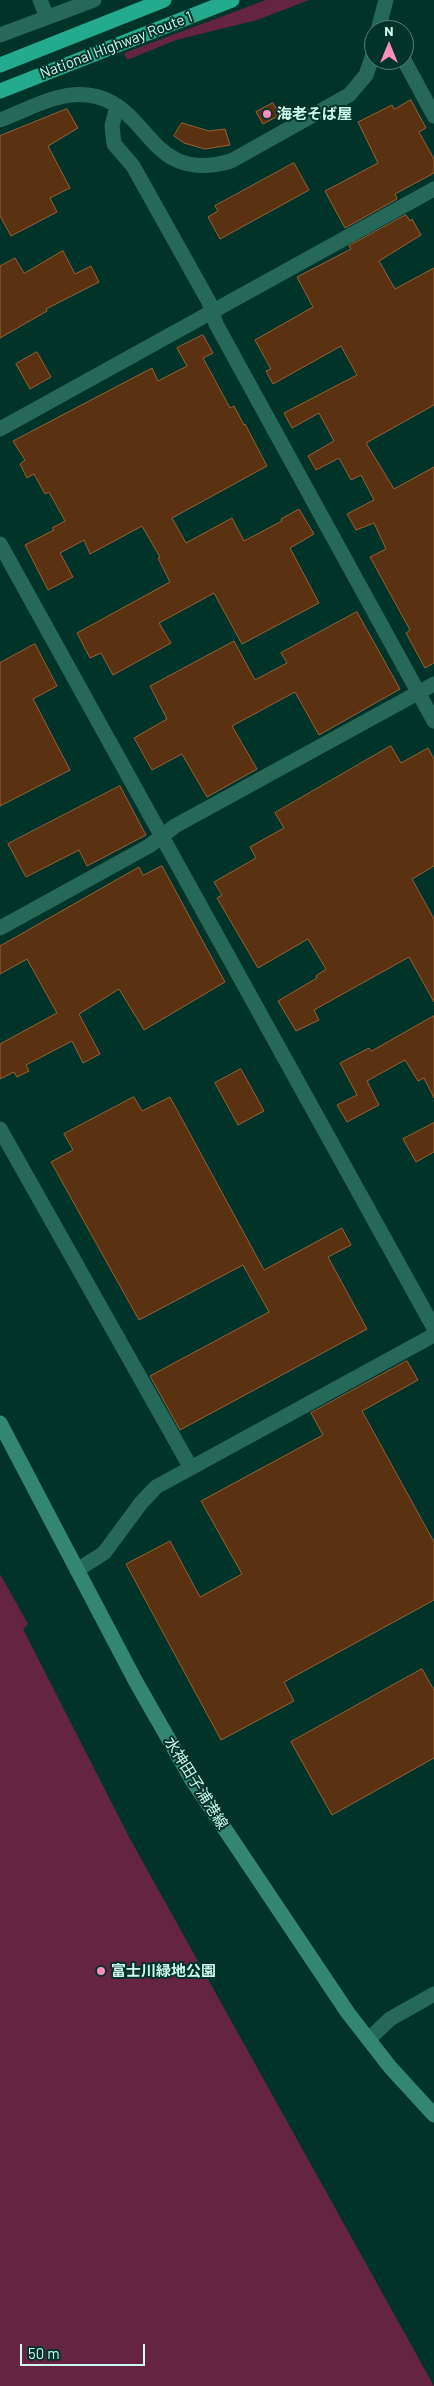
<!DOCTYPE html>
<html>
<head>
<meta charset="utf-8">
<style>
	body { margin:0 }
	#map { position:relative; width:434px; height:2386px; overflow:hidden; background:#003429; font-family:Barlow,sans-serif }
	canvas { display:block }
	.north { position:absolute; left:364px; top:20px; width:50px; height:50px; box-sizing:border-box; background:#003429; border:1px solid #538377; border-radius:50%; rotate:0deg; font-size:14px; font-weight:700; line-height:20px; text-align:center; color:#cff9ec }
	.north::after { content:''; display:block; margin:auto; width:18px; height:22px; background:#fe8ebd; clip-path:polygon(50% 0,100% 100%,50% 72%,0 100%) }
	.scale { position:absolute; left:20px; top:2344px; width:125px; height:22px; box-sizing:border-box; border:2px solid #cff9ec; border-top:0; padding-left:6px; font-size:15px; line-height:18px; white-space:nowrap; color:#cff9ec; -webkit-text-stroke:4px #003429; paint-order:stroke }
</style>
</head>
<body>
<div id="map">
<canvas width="434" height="2386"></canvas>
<div class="north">N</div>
<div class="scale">50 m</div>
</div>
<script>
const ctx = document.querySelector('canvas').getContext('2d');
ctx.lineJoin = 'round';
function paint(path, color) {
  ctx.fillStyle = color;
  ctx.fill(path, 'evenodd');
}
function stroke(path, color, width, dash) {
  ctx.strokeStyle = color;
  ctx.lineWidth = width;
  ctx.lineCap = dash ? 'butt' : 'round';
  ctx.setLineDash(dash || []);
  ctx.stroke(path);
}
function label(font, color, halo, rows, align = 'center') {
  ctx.font = font + ' Barlow,"Noto Sans JP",sans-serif';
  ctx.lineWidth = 4;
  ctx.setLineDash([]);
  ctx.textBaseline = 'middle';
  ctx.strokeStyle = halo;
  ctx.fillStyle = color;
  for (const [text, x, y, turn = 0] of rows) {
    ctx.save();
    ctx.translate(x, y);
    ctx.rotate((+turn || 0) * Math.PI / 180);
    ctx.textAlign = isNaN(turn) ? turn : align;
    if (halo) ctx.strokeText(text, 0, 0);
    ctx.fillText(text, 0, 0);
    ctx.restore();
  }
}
const green = new Path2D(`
	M266,0H309L257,20L176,40L127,60L124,53Z
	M0,1574L28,1624L23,1629L129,1837L434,2386H0Z`);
const building = new Path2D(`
	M411,100L426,128L419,132L434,159V173L395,194L397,199L345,228L325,191L378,163L358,122L392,105L394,109Z
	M273,103L280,115L263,124L256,112Z
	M67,109L78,128L48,146L70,188L50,198L57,212L11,236L0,216V136Z
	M182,123L209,131L225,129L230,145L205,149L184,143L174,136Z
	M294,163L309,190L220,239L208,217L218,211L215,206Z
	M406,215L410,221L412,219L421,235L379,261L395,289L434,268V405L366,443L394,489L434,467V663L425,668L406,633L410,630L370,557L386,549L374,523L356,530L347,514L374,500L361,475L351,480L339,458L316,470L308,456L334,441L319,413L292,428L284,413L357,375L341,346L273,384L266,371L271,369L255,340L313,307L297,277L351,249L349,246Z
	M63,251L75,274L91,266L99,282L46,309L47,311L0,338V266L15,258L24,273Z
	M203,335L213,353L203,358L230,408L234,406L244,425L245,424L267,466L172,518L186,543L232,518L244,541L282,521L281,519L299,509L314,534L290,548L319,603L242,644L214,593L159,623L171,643L113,675L101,653L90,658L77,633L170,582L158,558L160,557L142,526L90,554L84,540L60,553L73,577L48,590L25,545L54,530L52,528L65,521L49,492L45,494L34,474L27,478L20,464L25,460L13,441L152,368L158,381L187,366L177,348Z
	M37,352L51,377L30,389L16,364Z
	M357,612L400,689L319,735L295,692L232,726L257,769L207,797L182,754L152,770L134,738L167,719L150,686L234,641L255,680L287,663L281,653Z
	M35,644L57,686L33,699L70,770L0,806V663Z
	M391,746L401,763L428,748L434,759V866L412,879L434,919V1002L409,957L314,1010L319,1020L296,1031L278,1001L317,978L316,976L326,969L308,939L258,968L217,898L222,895L214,882L256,858L250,847L284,828L275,813Z
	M120,786L146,835L87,866L79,850L26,877L8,844Z
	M162,866L225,982L144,1030L119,989L79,1014L100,1054L83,1063L72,1041L26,1065L29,1071L17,1077L14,1072L0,1079V1044L57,1013L27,959L0,974V946L139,867L143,875Z
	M434,1016V1098L424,1078L418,1081L405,1060L367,1081L379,1105L347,1122L337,1105L357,1095L340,1063L369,1048L371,1051Z
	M241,1069L264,1111L238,1125L215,1083Z
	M134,1097L142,1111L170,1097L264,1270L342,1228L351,1245L328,1257L367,1329L180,1430L150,1376L269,1312L243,1265L139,1320L51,1162L73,1150L64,1134Z
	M434,1123V1152L416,1162L403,1139Z
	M407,1361L418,1380L362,1411L434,1542V1600L284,1682L294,1701L221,1740L126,1564L170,1541L200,1597L242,1574L201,1501L323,1435L311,1413Z
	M422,1669L434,1690V1758L332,1815L291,1742Z`);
const minor = new Path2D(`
	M40,0L47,17
	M404,60L434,116
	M117,106L112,126L114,144L133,166L209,302L216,324L434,721
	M0,429L434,189
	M0,544L434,1328
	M0,928L149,846L175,826L434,684
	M0,1129L191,1468
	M77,1570L104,1553L141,1503L156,1487L434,1335
	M369,2039L390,2019L434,1994`);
const tertiary = new Path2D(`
	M378,30L386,0
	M0,35L94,0
	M0,120C27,110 58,91 88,95C151,102 146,186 231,161L349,95L366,75L374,52`);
const secondary = new Path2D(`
	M0,1423L136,1682L192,1780L348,2013L390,2067L434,2115`);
const trunk = new Path2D(`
	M0,65L164,0
	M0,91L232,0`);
const markers = [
	[267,114,5,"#fe8ebd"],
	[101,1971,5,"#fe8ebd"]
];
const streetNames = [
	["National Highway Route 1",116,45,-21],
	["水神田子浦港線",196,1783,58]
];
const poiNames = [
	["海老そば屋",277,114],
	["富士川緑地公園",111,1971]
];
paint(green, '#662443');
paint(building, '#5a3111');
stroke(building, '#9a6138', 1);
stroke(minor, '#276958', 15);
stroke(tertiary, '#276958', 15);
stroke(secondary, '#338772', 15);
stroke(trunk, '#24ab8e', 15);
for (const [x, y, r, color] of markers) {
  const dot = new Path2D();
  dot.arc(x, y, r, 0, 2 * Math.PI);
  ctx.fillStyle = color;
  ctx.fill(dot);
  stroke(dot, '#003429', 2);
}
label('15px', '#cff9ec', '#003429', streetNames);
label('bold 15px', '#cff9ec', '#003429', poiNames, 'left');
</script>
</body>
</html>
